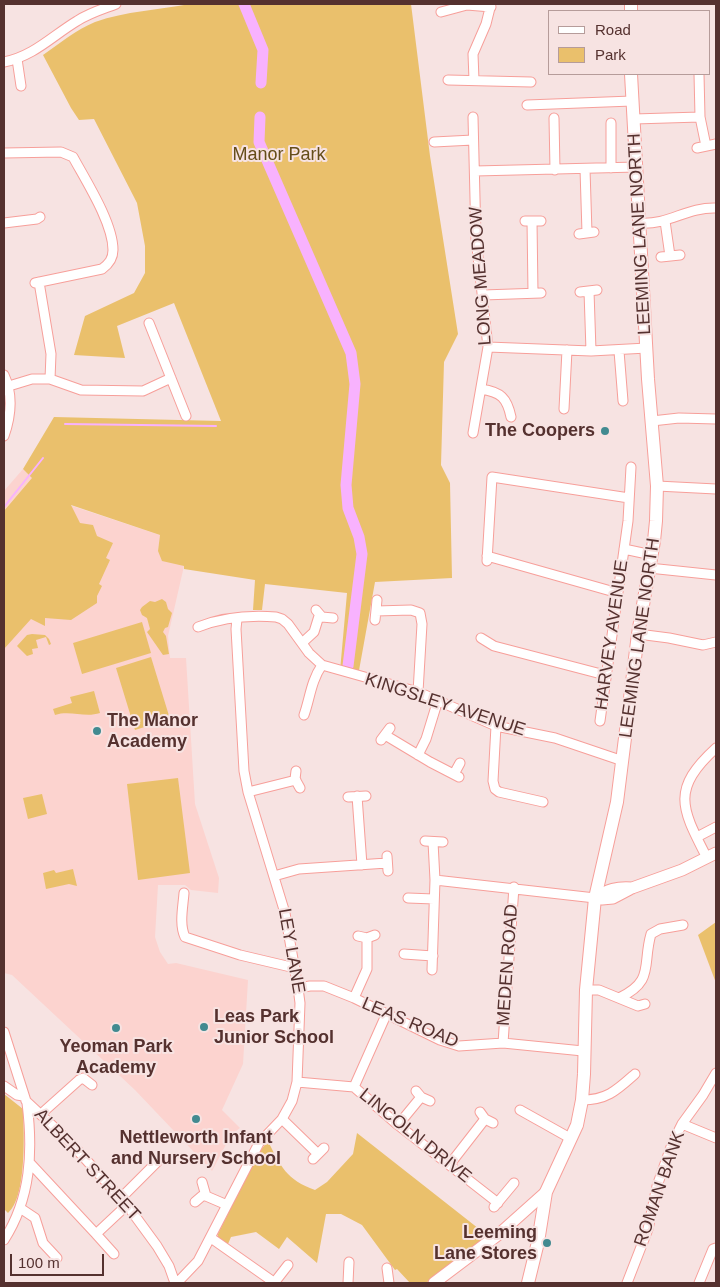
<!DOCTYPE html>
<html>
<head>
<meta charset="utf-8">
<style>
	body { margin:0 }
	#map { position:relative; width:720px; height:1287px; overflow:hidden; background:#f7e3e2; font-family:Arial,sans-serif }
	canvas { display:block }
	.frame { position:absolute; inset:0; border:5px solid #55312f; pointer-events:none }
	.legend { position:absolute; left:548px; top:10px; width:162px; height:65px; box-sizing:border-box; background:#f7e3e2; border:1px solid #b69c9a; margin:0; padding:6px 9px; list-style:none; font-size:15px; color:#55312f }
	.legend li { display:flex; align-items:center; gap:10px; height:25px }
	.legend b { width:25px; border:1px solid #b69c9a }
	.scale { position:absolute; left:10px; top:1254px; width:94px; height:22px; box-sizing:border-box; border:2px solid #55312f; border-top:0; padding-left:6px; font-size:15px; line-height:18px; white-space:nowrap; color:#55312f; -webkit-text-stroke:4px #f7e3e2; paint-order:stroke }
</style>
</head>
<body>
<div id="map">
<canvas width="720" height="1287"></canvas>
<div class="frame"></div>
<ul class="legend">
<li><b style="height:6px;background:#fff"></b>Road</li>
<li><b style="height:14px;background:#eac06c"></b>Park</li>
</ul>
<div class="scale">100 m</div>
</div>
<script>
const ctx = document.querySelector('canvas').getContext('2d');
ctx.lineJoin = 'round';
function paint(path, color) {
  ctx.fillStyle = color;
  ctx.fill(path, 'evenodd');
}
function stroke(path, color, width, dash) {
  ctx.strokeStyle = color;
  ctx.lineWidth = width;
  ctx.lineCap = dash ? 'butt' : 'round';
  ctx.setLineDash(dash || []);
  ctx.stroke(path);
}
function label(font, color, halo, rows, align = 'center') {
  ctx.font = font + ' Arial,sans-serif';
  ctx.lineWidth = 4;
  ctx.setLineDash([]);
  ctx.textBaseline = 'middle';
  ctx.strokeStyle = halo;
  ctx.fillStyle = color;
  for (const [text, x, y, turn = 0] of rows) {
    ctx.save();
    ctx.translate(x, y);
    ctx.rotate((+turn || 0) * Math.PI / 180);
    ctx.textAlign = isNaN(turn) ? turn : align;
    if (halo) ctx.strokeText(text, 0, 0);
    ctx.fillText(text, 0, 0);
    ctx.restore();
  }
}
const built = new Path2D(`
	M23,469L57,501L160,535L158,551L184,566L168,636L170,658H186L195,804L219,878L218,893L191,890L185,885H158L155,937L160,952L168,964L176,963L248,980L243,1064L222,1110L240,1128L231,1135L212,1171L135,1090L12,975L4,973V491Z`);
const green = new Path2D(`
	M190,4H411L430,156L458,334L444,362L441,465L450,483L452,578L375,582L358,676L340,671L347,593L265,584L262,610H253L255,580L184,569V566L162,561L158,551L160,535L71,505L80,523L93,525L97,536L113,543L106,558L110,560L99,584L102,586L97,596V603L71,620L45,618V626L31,619L4,649V511L32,478L23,469L54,417L221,421L174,303L117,326L125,358L74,355L85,316L134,293L145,273V246L137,203L94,119L79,120L71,108L43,55C60,43 76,30 95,22C126,11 158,10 190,4Z
	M162,599L166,602L168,609L172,613L168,627L165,628L163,632L166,636L169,654L163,655L147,632L150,629L147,618L142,615L140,610L142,607L150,601L155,602Z
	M142,622L151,653L82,674L73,643Z
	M32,634L45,635L49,639L51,644L49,645L46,637L36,640L38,648L32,649L33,654L27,656L17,646L27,635Z
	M151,657L170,719L135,730L116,668Z
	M94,691L100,713C85,718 70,710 55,715L53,709L72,703L70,697Z
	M178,778L190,873L138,880L127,784Z
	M42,794L47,814L28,819L23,798Z
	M73,869L77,886L69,884L46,889L43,873L54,870L56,873Z
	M716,922V983L698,935Z
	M4,1094L23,1109C24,1132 27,1197 8,1213L4,1209Z
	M357,1133L488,1236L426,1283H410L397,1269L395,1270L362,1225L341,1214H326L317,1263L287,1237L279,1249L256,1232L231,1237L228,1244L218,1237V1234L256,1156L268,1141C280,1166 287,1180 315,1190L327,1182L353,1154Z`);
const stream = new Path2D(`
	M65,424L216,426
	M4,507L43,458`);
const river = new Path2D(`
	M244,4L263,50L261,83
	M260,117L259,142L351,353L355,384L346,485L348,508L359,537L362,554L348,666`);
const minor = new Path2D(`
	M441,12L467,5L491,7
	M17,59L21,86
	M4,62C34,56 52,36 77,21C89,13 103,9 116,4
	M699,74L700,117L706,146
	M448,80L531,82
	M474,80L473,54L486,24L491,4
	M527,105L632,101
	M554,118L555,170
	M634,119L700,117
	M611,123V168
	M434,142L473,140
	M697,148L716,144
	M4,153L61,152L73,157C86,181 113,223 113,250C113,259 109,264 102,269L35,283
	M585,169L587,233
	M475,171L637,167
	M525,221H541
	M532,221L533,293
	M665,221L670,256
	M4,223L37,219L40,217
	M640,223C669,225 687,207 716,208
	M579,234L594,232
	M661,257L680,255
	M589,291L591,351
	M580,292L597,290
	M483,295L541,293
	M149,323L186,416
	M488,347L591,351L647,348
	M619,351L623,401
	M4,375C13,394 11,416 4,436
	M50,379L81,390L143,391L171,378
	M9,386L32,379H50L51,354L39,282
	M481,389C501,392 507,398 511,417
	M564,409L567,350
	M652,421L679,418L716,419
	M473,433L488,347L476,239L473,117
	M657,486L716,489
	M624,549L652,555
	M487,556L618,593
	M487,561L492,477L629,498
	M649,568L716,575
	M316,610L322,617L333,618
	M376,611L411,610L420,613L422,624L418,692
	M375,620L377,600
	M198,627C221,618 250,615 276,617L282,619L288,624L309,653L322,665L418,692L496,726L555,738L623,761
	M638,634L669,638L703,645L716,642
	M481,638L494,646L605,675
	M302,643L314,632L319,616
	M304,715C310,698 311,681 322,665
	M600,721L628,521L631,467
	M496,726L493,781L495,789L499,792L543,802
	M385,735L430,762L459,777
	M381,740L390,728
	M418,755L426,739L438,700
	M296,771L295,779L300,788
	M454,774L460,763
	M248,792L296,780
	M357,796L362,865
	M348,797L366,796
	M697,837L716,827
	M425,841L443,842
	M387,856L388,871
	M707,858C682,809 670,790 716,748
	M274,876L299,869L387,863
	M435,880L595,898
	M184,893C183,907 179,924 185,937L240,955L295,968
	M408,898L434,899
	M358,936L367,938L375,935
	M404,954L433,956
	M432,970L435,880L433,842
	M298,988L310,986H324L354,998L440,1040L459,1046L503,1043L583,1051
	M586,990H599L638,1006L645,1004
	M354,998L367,969V938
	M619,998C655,981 642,965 651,934L660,929L683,925
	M4,1032L26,1101L69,1141L127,1205L157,1246L169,1266L175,1283
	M503,1043L514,887
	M297,1082L354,1087L398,1125L498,1203
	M4,1086L17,1095L23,1096
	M354,1087L386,1015
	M416,1091L421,1097L430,1101
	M582,1100C607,1100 617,1090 635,1074
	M520,1110L570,1138
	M480,1112L485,1119L493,1123
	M41,1114L79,1080L83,1078L92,1085
	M282,1119L318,1154
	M682,1124L716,1138
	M398,1125L421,1097
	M313,1159L324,1148
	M29,1162L96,1234L127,1205
	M450,1164L485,1119
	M202,1182L206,1196
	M121,1198L158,1161
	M195,1202L202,1196H206L227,1205
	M494,1207L514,1183
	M20,1208L35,1218L43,1243L57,1258
	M96,1234L114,1254
	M211,1238L275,1283
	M4,1240C31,1198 33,1151 27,1103
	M387,1268L389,1283
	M177,1283L198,1261L259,1143L282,1119L292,1101L297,1082L300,1003L298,988L285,913L248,792L244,771L236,629L237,619
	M274,1283L288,1265
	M348,1283L349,1262
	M627,1283L648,1229L657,1186L672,1144L682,1124L703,1095L716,1073
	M699,1283L713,1249L716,1248`);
const major = new Path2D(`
	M595,898L602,899L613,898L632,888L682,870L716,853
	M595,898C608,889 617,887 632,888
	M434,1283L499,1234L546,1192`);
const highway = new Path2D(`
	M631,11V4
	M528,1283L538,1242L546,1192L577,1125L582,1100L584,1074L586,990L595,898L617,802L638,634L654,541L656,521L657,486L648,379L631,74`);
const markers = [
	[605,431,5,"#428a90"],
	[97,731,5,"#428a90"],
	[204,1027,5,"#428a90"],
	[116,1028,5,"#428a90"],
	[196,1119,5,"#428a90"],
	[547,1243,5,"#428a90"]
];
const parkNames = [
	["Manor Park",279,155]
];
const streetNames = [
	["LEEMING LANE NORTH",640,234,-93],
	["LONG MEADOW",481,276,-94],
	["HARVEY AVENUE",612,635,-82],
	["LEEMING LANE NORTH",640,638,-82],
	["KINGSLEY AVENUE",445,705,18],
	["LEY LANE",291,951,80],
	["MEDEN ROAD",508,965,-86],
	["LEAS ROAD",410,1023,23],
	["LINCOLN DRIVE",415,1136,39],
	["ALBERT STREET",87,1165,47],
	["ROMAN BANK",660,1189,-71]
];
const poiNames = [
	["The Coopers",595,431],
	["The Manor",107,721,"left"],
	["Academy",107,742,"left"],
	["Leas Park",214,1017,"left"],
	["Junior School",214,1038,"left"],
	["Yeoman Park",116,1047,"center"],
	["Academy",116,1068,"center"],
	["Nettleworth Infant",196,1138,"center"],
	["and Nursery School",196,1159,"center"],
	["Leeming",537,1233],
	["Lane Stores",537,1254]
];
paint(built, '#fcd3cf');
paint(green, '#eac06c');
stroke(stream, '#f8b2fe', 2);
stroke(river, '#f8b2fe', 11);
stroke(minor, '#f79f9a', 11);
stroke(major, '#f79f9a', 13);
stroke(highway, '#f79f9a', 14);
stroke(minor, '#fff', 9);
stroke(major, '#fff', 11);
stroke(highway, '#fff', 12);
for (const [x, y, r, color] of markers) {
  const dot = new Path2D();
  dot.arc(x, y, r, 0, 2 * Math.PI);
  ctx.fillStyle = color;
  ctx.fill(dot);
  stroke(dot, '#f7e3e2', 2);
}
label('18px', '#654d19', '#f7e3e2', parkNames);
label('18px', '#55312f', '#f7e3e2', streetNames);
label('bold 18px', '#55312f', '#f7e3e2', poiNames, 'right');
</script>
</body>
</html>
